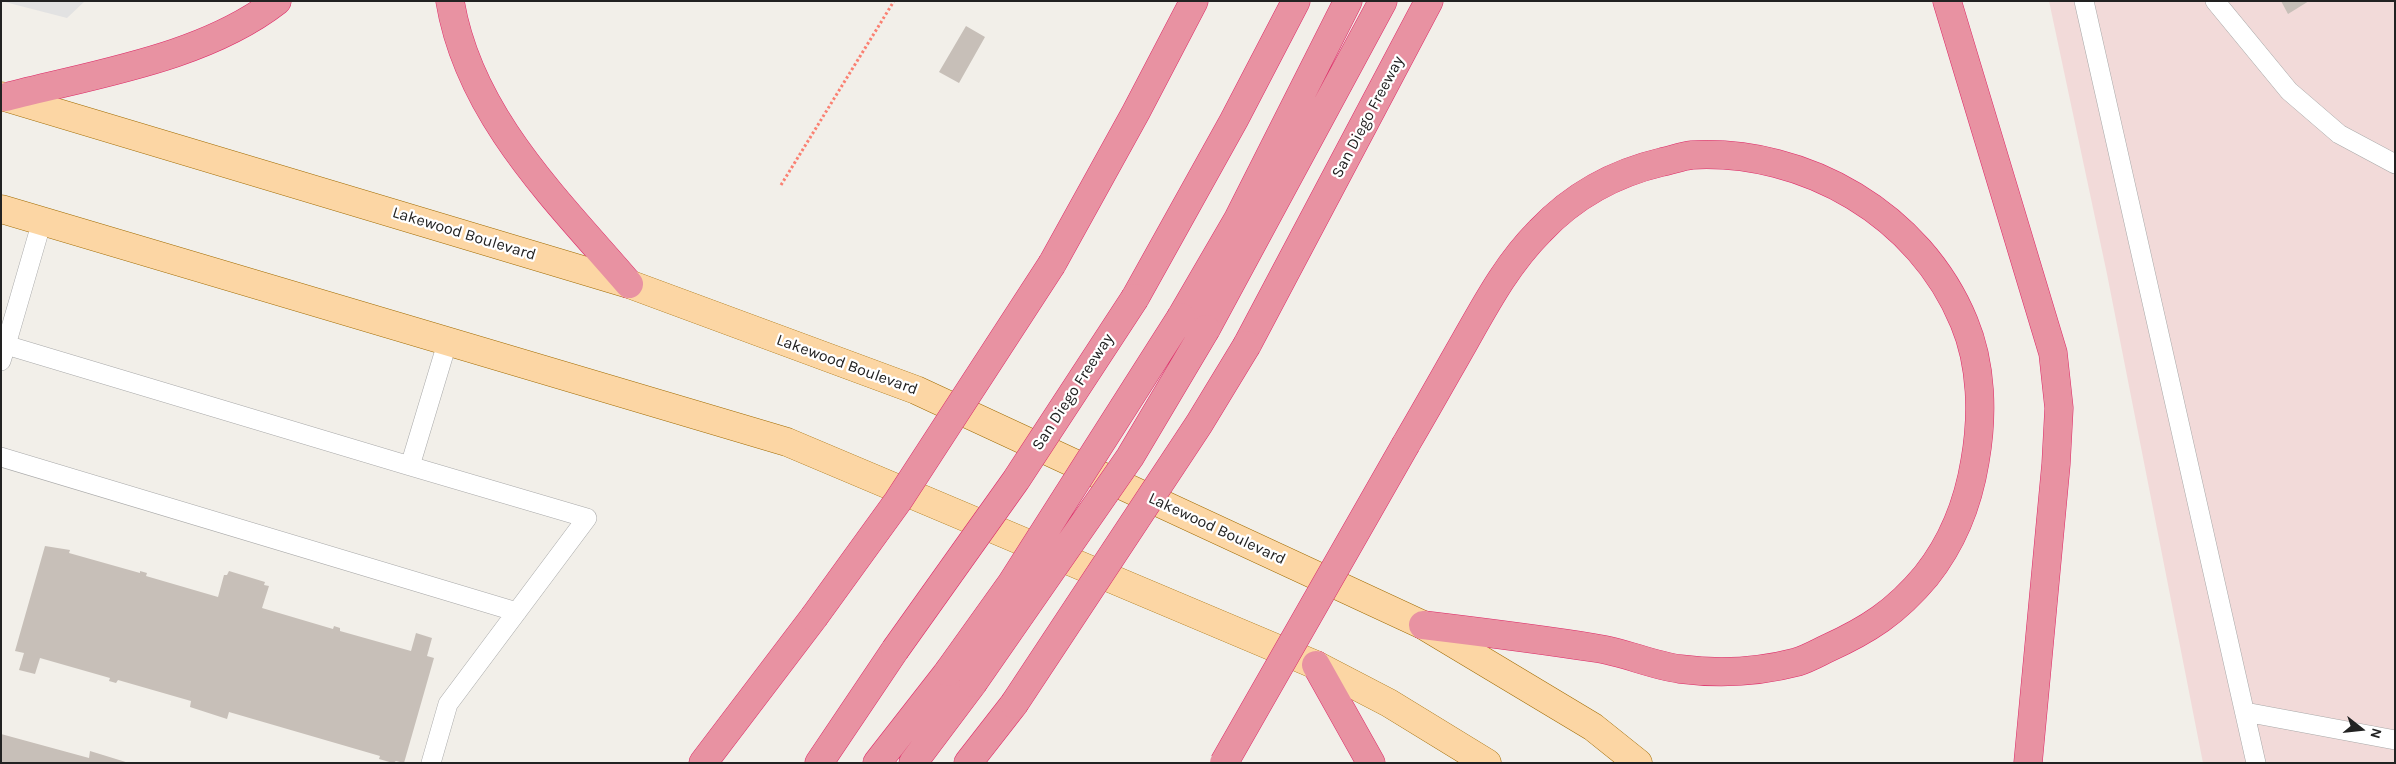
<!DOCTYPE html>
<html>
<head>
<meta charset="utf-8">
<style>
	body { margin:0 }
	#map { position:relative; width:2396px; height:764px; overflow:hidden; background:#f2efe9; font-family:Karla,sans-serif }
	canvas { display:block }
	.frame { position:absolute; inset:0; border:2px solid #222; pointer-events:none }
	.north { position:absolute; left:2336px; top:704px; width:50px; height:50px; -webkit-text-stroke:4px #fff; paint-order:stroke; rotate:106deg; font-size:14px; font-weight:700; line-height:20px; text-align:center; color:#222 }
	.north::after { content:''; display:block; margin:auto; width:18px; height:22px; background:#222; clip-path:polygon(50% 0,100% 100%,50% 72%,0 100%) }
</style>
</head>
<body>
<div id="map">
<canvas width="2396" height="764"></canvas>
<div class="frame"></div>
<div class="north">N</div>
</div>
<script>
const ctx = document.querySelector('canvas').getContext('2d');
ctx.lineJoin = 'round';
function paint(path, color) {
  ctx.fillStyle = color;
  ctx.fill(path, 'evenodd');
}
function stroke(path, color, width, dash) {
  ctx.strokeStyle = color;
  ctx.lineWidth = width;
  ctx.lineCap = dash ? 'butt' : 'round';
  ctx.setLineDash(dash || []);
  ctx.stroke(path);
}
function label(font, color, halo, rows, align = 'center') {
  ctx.font = font + ' Karla,sans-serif';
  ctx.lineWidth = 4.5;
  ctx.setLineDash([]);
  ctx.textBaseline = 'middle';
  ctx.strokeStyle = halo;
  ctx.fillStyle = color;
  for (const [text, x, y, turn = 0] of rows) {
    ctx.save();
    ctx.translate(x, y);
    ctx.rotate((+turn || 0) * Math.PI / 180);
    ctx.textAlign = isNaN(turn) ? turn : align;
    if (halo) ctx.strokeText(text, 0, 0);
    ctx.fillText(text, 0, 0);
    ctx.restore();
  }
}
const commercial = new Path2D(`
	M2049,1H2395V763H2203L2107,274Z`);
const parking = new Path2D(`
	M1,1H85L67,18Z`);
const building = new Path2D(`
	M2281,1H2309L2288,14Z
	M966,26L985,37L959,83L939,72Z
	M45,546L70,550L69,553L140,573V571L147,573L146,576L218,597L224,575H227L229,571L265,582L264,585L269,586L262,608L333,629L334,626L340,628V631L411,651L416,633L432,638L427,656L434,658L404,763L396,761L393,763L379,759L380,756L229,712L227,719L190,707L191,701L118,680L116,683L109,681L110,678L40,658L35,674L19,670L24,653L15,651Z
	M1,734L89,758L90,751L129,763H1Z`);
const path = new Path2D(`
	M781,185L894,1`);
const service = new Path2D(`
	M2084,1L2256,763
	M2215,1L2289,91L2339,134L2395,164
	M1,344L6,345L42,221
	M1,361L6,345L410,466
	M1,457L517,612
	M2245,712L2395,740
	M431,763L448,704L587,518L410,466L448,340`);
const primary = new Path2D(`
	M1,96L629,284L916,390L1423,625L1593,727L1638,763
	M1,209L787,442L1316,665L1389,703L1487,763`);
const motorway = new Path2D(`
	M450,1C469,116 557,200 629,284
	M1947,1L2053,353L2059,408L2056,464L2028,763
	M6,97C94,74 204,58 277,1
	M1052,264L1136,112L1194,1
	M1135,298L1234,120L1296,1
	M1181,317L1238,219L1348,1
	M1206,329L1383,1
	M1247,345L1429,1
	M1406,444C1426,410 1445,376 1465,341C1487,302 1508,263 1540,231C1573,196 1615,173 1662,162C1672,160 1682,156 1692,155C1806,149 1920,215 1964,322C1982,365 1983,416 1975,461C1968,504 1953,542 1926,576C1896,612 1868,630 1826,649C1816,654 1807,659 1797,662C1759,672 1719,674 1680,669C1651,665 1624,652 1595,648C1538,639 1481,632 1423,625
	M1316,665L1371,763
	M703,763L814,617
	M819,763L895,650
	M877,763L948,672
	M913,763L973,683
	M968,763L1014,704`);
const motorwayBridge = new Path2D(`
	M814,617L898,501L1052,264
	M895,650L1016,480L1135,298
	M948,672L1011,584L1181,317
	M973,683L1130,457L1206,329
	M1014,704L1199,424L1247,345
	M1224,763L1406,444`);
const streetNames = [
	["San Diego Freeway",1368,117,-62],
	["Lakewood Boulevard",464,234,17],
	["Lakewood Boulevard",847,365,20],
	["San Diego Freeway",1073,392,-57],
	["Lakewood Boulevard",1217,529,25]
];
paint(commercial, '#f2dad9');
paint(parking, '#e2e2e2');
paint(building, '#c7bfb8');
stroke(service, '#a9a9a9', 20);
stroke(primary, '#a06b00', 29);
stroke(motorway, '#dc2a67', 29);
stroke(path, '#fa8072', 3, [2.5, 2.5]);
stroke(service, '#fff', 19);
stroke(primary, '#fcd6a4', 28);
stroke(motorway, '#e892a2', 28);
stroke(motorwayBridge, '#dc2a67', 29, []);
stroke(motorwayBridge, '#e892a2', 28);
label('16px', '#222', '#fff', streetNames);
</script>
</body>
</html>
